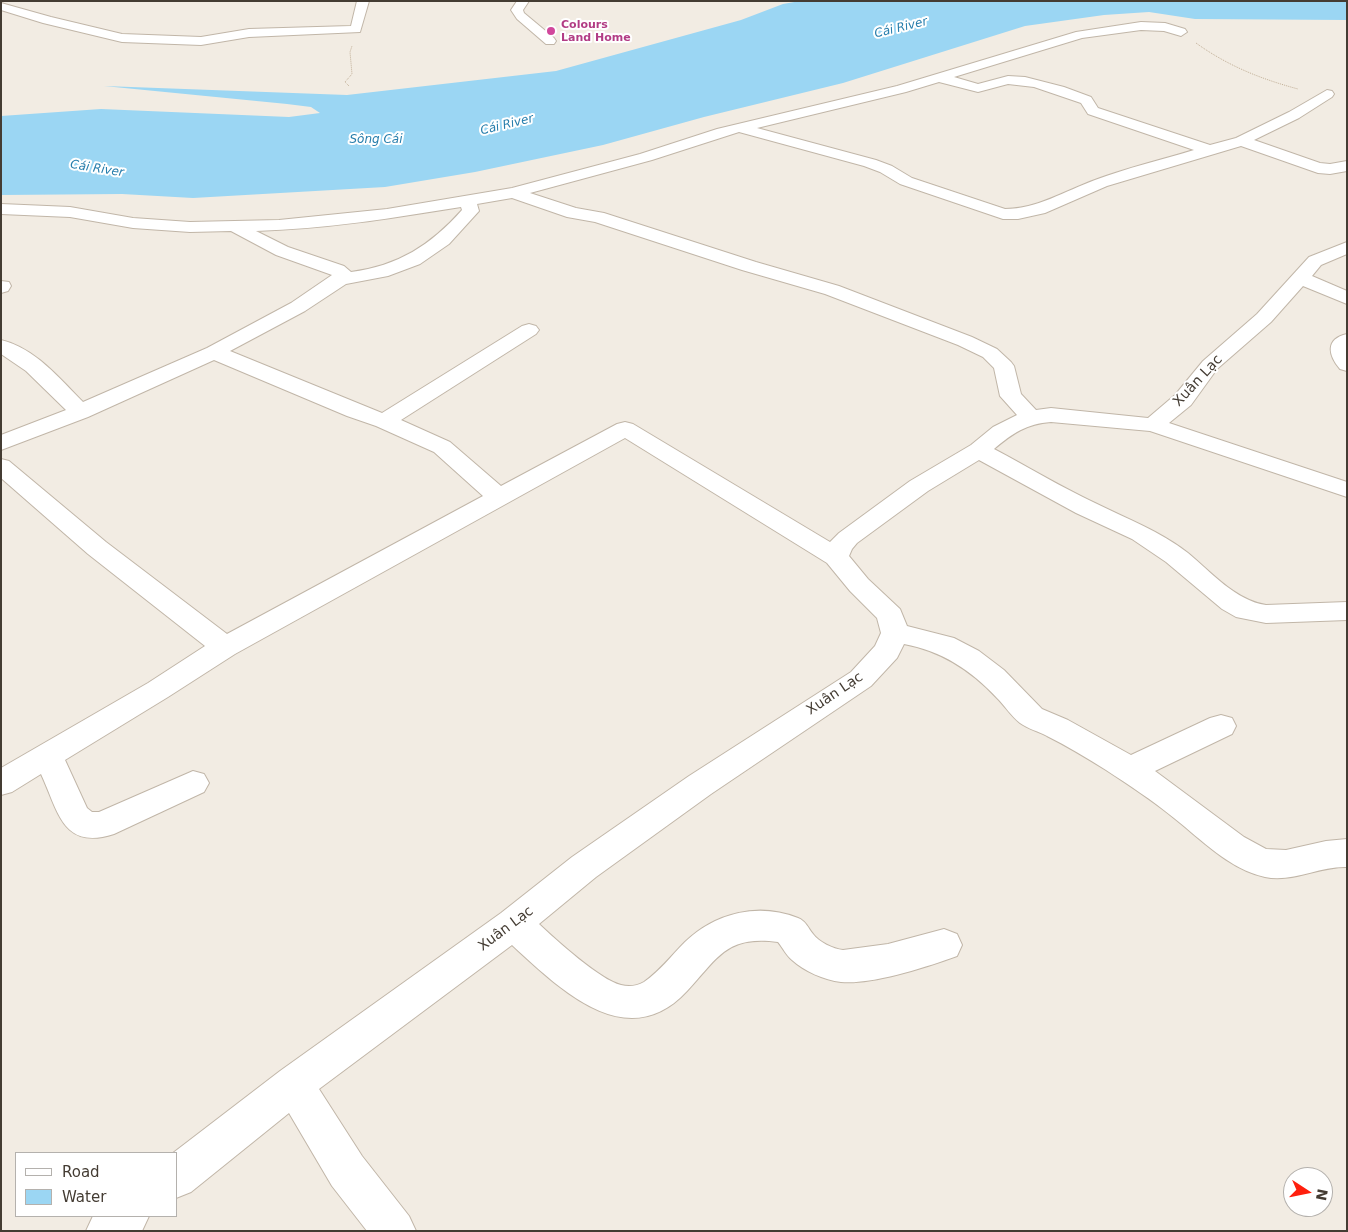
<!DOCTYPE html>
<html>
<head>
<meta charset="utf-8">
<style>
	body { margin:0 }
	#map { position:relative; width:1348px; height:1232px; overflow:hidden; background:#f2ece3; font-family:"DejaVu Sans",sans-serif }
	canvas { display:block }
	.frame { position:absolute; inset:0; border:2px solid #443c33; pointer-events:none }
	.legend { position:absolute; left:15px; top:1152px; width:162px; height:65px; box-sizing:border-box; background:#fff; border:1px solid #b4b1ad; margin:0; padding:6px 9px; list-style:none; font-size:15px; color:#443c33 }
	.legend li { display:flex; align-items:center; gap:10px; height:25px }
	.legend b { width:25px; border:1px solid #b4b1ad }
	.north { position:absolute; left:1283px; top:1167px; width:50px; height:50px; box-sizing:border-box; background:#fff; border:1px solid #b4b1ad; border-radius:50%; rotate:101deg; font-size:14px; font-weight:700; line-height:20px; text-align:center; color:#443c33 }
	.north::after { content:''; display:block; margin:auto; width:18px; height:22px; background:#ff1f0d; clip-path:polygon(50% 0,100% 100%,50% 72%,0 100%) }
</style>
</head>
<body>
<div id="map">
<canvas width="1348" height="1232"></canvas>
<div class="frame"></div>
<ul class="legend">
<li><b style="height:6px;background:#fff"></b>Road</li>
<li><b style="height:14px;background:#9bd6f3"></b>Water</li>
</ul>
<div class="north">N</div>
</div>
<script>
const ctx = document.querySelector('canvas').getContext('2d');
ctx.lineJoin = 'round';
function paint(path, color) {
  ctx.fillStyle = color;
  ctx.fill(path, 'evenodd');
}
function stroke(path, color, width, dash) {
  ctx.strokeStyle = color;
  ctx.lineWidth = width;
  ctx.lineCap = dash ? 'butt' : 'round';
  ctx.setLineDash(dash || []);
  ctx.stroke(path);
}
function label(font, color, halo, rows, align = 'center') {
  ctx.font = font + ' "DejaVu Sans",sans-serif';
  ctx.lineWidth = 4;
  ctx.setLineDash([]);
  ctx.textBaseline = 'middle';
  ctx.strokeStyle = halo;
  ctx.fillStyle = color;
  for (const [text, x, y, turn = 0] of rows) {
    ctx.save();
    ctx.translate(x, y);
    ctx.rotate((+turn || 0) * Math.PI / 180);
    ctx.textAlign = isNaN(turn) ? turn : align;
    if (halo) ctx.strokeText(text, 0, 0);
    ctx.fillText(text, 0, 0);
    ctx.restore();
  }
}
const water = new Path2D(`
	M800,1H1347V20L1195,19L1149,12L1104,15L1025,26L843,83L704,117L603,145L475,172L385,187L193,198L122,194L1,195V116L101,109L289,117L320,113L311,107L287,104L104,86L347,95L556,71L741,20L783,4Z`);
const path = new Path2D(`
	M1196,43C1228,66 1261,79 1298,89
	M349,86L345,82L352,74L350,52L352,46`);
const minor = new Path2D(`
	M357,1H369L360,32L249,37L201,45L122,42L43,23L1,10V3L51,17L122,34L201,37L249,29L351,26Z
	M517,1H529L523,10L524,13L554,38L556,41L554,44H546L517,19L511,10Z
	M1141,22L1165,23L1185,29L1187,32L1181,36L1164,31L1141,30L1082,38L954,77L978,84L1008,76L1025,77L1064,87L1091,97L1098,108L1210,145L1236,138L1289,112L1327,90L1332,91L1334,94L1332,97L1299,118L1254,140L1320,163L1330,164L1347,161V171L1330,174L1318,173L1241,146L1107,186L1045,213L1018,219H1003L900,184L880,172L864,166L739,132L652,160L530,193L576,208L604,213L756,262L839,286L972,337L997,349L1011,362L1014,366L1021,394L1036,410L1051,408L1148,418L1175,395L1203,361L1257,314L1309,257L1347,242V254L1321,265L1312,276L1347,291V304L1303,286L1271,322L1217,369L1191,405L1169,423L1347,482V497L1150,431L1051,422C1026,424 1013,433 994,449C1028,467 1061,487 1095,503C1127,519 1160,531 1188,553C1211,572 1236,601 1266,605L1347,602V620L1266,623L1236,617L1222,609L1166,562L1132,539L1076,513L979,460L928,491L857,543L852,549L849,556L868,579L900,609L907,626L954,638L979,651L1004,670L1042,709L1068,720L1131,755L1210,718L1221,715L1232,718L1236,726L1232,734L1155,771L1244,837L1266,849L1286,850L1326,841L1347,839V867C1319,866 1292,883 1265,877C1229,869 1202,840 1174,818C1152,800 1129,785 1106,770C1087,758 1067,746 1047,736C1038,731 1028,729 1020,723C1011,716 1005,706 997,698C971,670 942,651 904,644L897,658L871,686L711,794L596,877L539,924C556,940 600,980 621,985C629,987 637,986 644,982C660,971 671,956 685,942C715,913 758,902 798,918C806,921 808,928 813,934C819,942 833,949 843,950L888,944L944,929L957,934L962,945L957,956C927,967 871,985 841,982C824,980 804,971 792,960C786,955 783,948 778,942C726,935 718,958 687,991C627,1056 560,989 512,945L319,1089L362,1156L409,1216L416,1231H367L332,1186L289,1113L191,1192L176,1198V1153H173L280,1071L501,913L572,857L689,776L851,672L875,646L881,633L877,618L850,591L827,563L625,438L235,654L168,697L65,760L87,808L92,812H99L193,771L204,774L209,783L204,792L114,834C62,851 58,810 41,774L12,792L1,795V768L148,683L205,646L88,554L1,478V459L9,461L106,542L227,634L483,496L434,452L376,426L347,416L214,360L88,417L1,450V435L66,410L26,371L1,354V340C35,348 60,379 83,402L207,348L291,303L332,275L276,255L231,231L190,232L133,228L70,217L1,214V204L70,207L133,218L190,222L279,220L387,209L512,188L640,154L717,129L897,86L1076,32ZM939,82L978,92L1008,84L1034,87L1081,103L1088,114L1194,150C1161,160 1127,168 1095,180C1065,191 1037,209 1005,209L912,178L892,166L876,160L757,128L906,92ZM512,198L567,217L595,222L742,270L825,294L958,345L983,357L994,368L1000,396L1017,415L993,427L971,445L910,481L839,533L830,542L633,424L625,422L617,424L501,486L450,442L401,420L536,334L539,330L536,326L529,324L522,326L382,413L230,351L305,311L346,284L388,276L420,264L449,244L479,211L477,204ZM461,207L462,210C431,245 398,266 351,272L344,266L288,247L256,231C325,229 393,218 461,207Z
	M1,281L9,282L11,286L8,291L1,293Z
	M1347,334V371L1340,369C1328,355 1325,339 1347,334Z
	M93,1216H149L142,1231H86Z`);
const markers = [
	[551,31,5,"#d1479c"]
];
const farHotelnames = [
	["Colours",561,25],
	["Land Home",561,38]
];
const farWaternames = [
	["Cái River",901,28,-14],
	["Cái River",507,125,-14],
	["Sông Cái",376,140],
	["Cái River",97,169,9]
];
const streetNames = [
	["Xuân Lạc",1198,381,-47],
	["Xuân Lạc",835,694,-34],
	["Xuân Lạc",506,929,-37]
];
paint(water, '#9bd6f3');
stroke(minor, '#c1b6a8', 2);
stroke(path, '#c0ae96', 1, [1, 1]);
paint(minor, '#fff');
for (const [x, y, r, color] of markers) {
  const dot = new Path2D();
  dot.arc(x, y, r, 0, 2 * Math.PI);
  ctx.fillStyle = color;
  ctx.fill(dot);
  stroke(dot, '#fff', 2);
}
label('bold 11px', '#b23c85', '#fff', farHotelnames, 'left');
label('italic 12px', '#277eac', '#fff', farWaternames);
label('14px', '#443c33', '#fff', streetNames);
</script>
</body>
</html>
